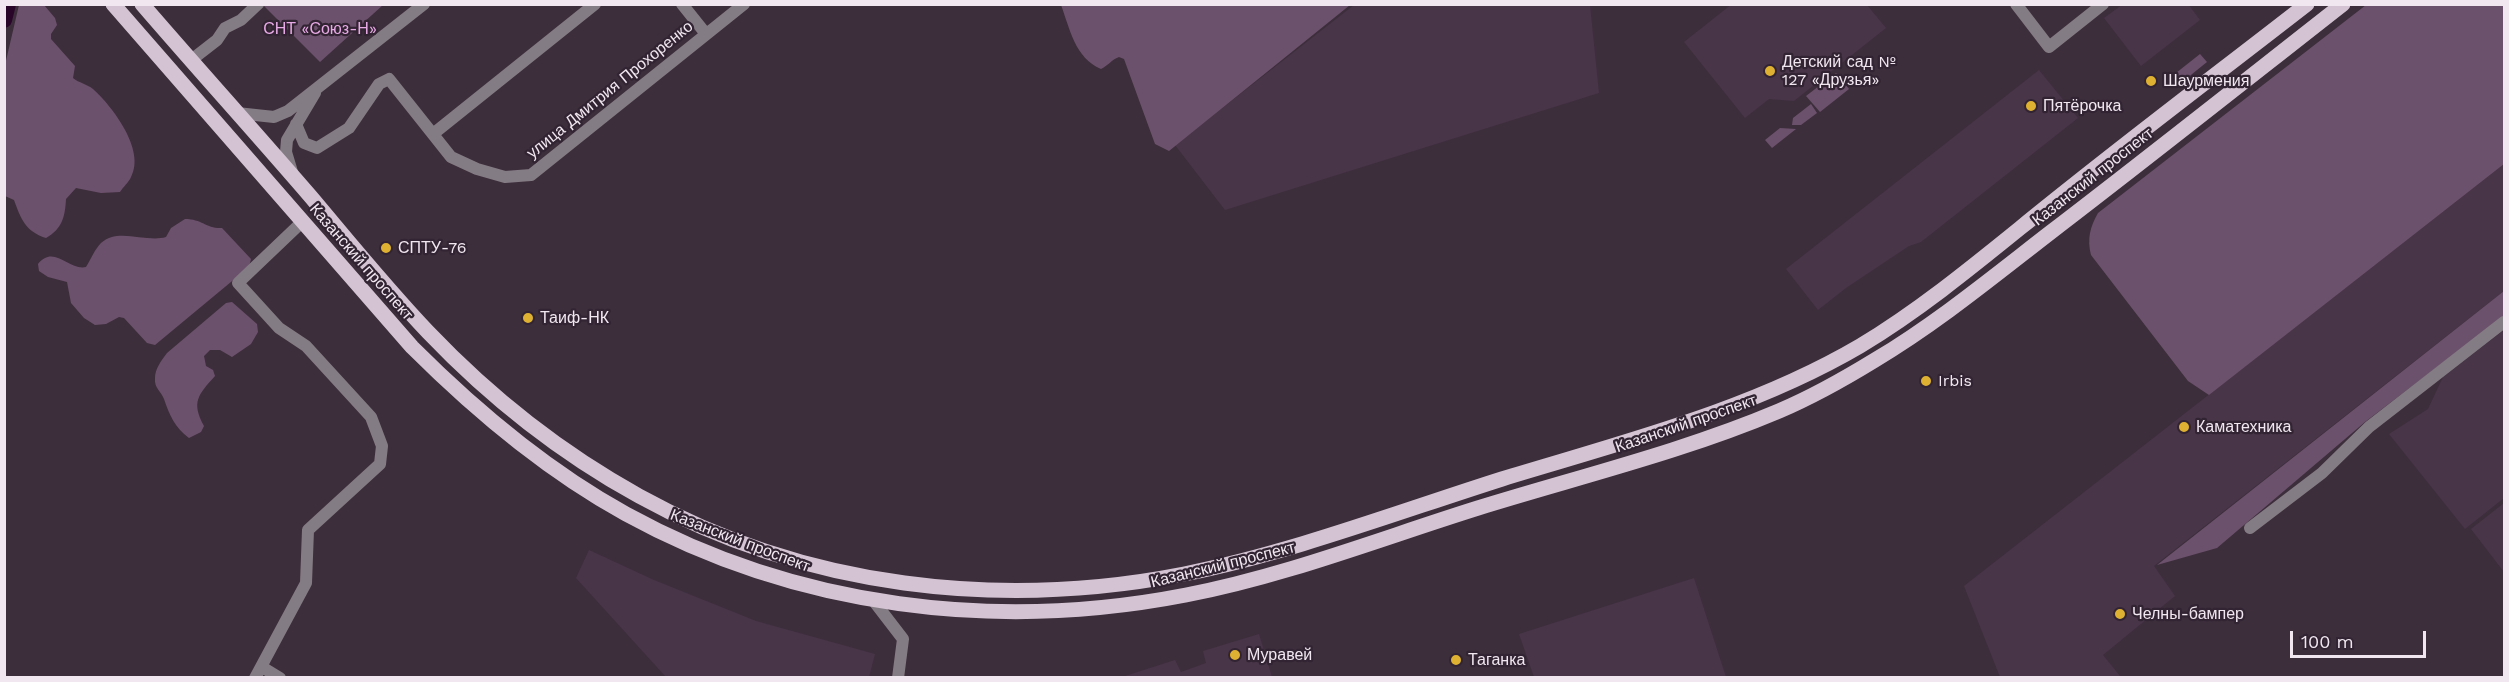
<!DOCTYPE html>
<html>
<head>
<meta charset="utf-8">
<style>
	body { margin:0 }
	#map { position:relative; width:2509px; height:682px; overflow:hidden; background:#3d2e3c; font-family:"Work Sans",sans-serif }
	canvas { display:block }
	.frame { position:absolute; inset:0; border:6px solid #f0e7f0; pointer-events:none }
	.scale { position:absolute; left:2290px; top:631px; width:136px; height:27px; box-sizing:border-box; border:3px solid #f0e7f0; border-top:0; padding-left:8px; font-size:18px; line-height:21px; white-space:nowrap; color:#f0e7f0; -webkit-text-stroke:4px #322432; paint-order:stroke }
</style>
</head>
<body>
<div id="map">
<canvas width="2509" height="682"></canvas>
<div class="frame"></div>
<div class="scale">100 m</div>
</div>
<script>
const ctx = document.querySelector('canvas').getContext('2d');
ctx.lineJoin = 'round';
function paint(path, color) {
  ctx.fillStyle = color;
  ctx.fill(path, 'evenodd');
}
function stroke(path, color, width, dash) {
  ctx.strokeStyle = color;
  ctx.lineWidth = width;
  ctx.lineCap = dash ? 'butt' : 'round';
  ctx.setLineDash(dash || []);
  ctx.stroke(path);
}
function label(font, color, halo, rows, align = 'center') {
  ctx.font = font + ' "Work Sans",sans-serif';
  ctx.lineWidth = 4.5;
  ctx.setLineDash([]);
  ctx.textBaseline = 'middle';
  ctx.strokeStyle = halo;
  ctx.fillStyle = color;
  for (const [text, x, y, turn = 0] of rows) {
    ctx.save();
    ctx.translate(x, y);
    ctx.rotate((+turn || 0) * Math.PI / 180);
    ctx.textAlign = isNaN(turn) ? turn : align;
    if (halo) ctx.strokeText(text, 0, 0);
    ctx.fillText(text, 0, 0);
    ctx.restore();
  }
}
const built = new Path2D(`
	M1732,4L1867,5L1886,28L1794,101L1769,99L1745,118L1684,42Z
	M2188,4L2200,20L2141,66L2104,18L2122,5Z
	M1354,5H1590L1599,93L1225,210L1175,145Z
	M2039,70L2078,118L1921,242L1909,246L1846,288L1818,310L1786,269Z
	M2504,164V291L2154,566L2175,596L2103,655L2120,676L2118,677H2000L1964,586Z
	M2504,330V498L2465,529L2389,434L2428,409L2443,377Z
	M2504,503V572L2471,529Z
	M589,550L654,580L756,621L875,654L869,677H666L576,578Z
	M1694,578L1726,677H1534L1519,634Z
	M1259,634L1272,677H1122L1175,660L1181,672L1206,663L1203,651Z`);
const green = new Path2D(`
	M19,5H44L55,18L57,25L51,34V39L75,66L73,78C79,83 87,84 93,89C112,106 146,150 131,177C129,182 123,187 120,192L101,193L76,188L66,199C65,217 62,229 46,238C25,231 21,219 14,200L5,196V65Z
	M263,5H383L320,62Z
	M1061,5V4L1350,5L1169,151L1155,144L1124,59L1119,57C1111,60 1109,65 1101,69C1075,58 1070,29 1061,5Z
	M2366,5H2504V164L2209,395L2188,381L2091,255C2087,239 2090,227 2098,213Z
	M2200,54L2207,62L2176,87V73Z
	M1836,73L1849,89L1820,112L1806,96Z
	M1811,104L1817,113L1801,125H1792L1793,118Z
	M1780,128L1796,129L1772,148L1765,140Z
	M185,219C202,219 207,229 222,228L251,259L249,267L155,345L147,343L124,318L119,317L106,324L95,325L84,318L71,303L67,282L48,277L39,271L38,264C54,244 69,271 86,267C91,259 95,249 101,243C118,227 146,243 166,237L171,228Z
	M2504,291V316L2365,422L2217,548L2157,565Z
	M232,302L257,324L258,332L251,344L232,357L220,350H210L204,356L206,366L213,370L215,376C198,395 191,402 204,426L201,432L189,438C175,428 169,414 164,399C161,391 154,388 155,378C155,369 161,361 167,353L226,303Z`);
const river = new Path2D(`
	M4,20L8,4`);
const minor = new Path2D(`
	M682,4L706,34
	M2016,4L2049,47L2103,4
	M190,61L217,40L225,28L241,20L258,4
	M237,113L274,117L288,111L424,4
	M296,124L304,143L317,148L349,128L379,84L389,79L451,157L477,169L505,177L531,175L744,4
	M433,134L595,4
	M292,172L286,152L287,140L315,93
	M2250,528L2322,473L2369,427L2504,322
	M873,600L903,639L898,678
	M262,667L280,678
	M255,678L306,583L308,530L380,464L382,446L371,417L306,346L279,328L238,283L302,222`);
const major = new Path2D(`
	M113,4L412,347C476,411 546,470 626,514C797,608 996,632 1186,595C1285,576 1382,538 1478,508C1578,477 1682,452 1779,411C1812,397 1844,379 1875,360C1937,323 1994,276 2051,232C2149,157 2246,80 2343,4
	M142,4C198,69 255,132 311,197C349,242 387,289 428,332C489,396 561,453 639,496C805,588 999,610 1184,574C1290,553 1398,512 1502,479C1623,442 1751,410 1860,346C1933,302 1998,245 2065,192C2145,128 2226,67 2307,4`);
const markers = [
	[1770,71,6,"#deb133"],
	[2151,81,6,"#deb133"],
	[2031,106,6,"#deb133"],
	[386,248,6,"#deb133"],
	[528,318,6,"#deb133"],
	[1926,381,6,"#deb133"],
	[2184,427,6,"#deb133"],
	[2120,614,6,"#deb133"],
	[1235,655,6,"#deb133"],
	[1456,660,6,"#deb133"]
];
const parkNames = [
	["СНТ «Союз-Н»",320,29]
];
const poiNames = [
	["Детский сад №",1782,62],
	["127 «Друзья»",1782,80],
	["Шаурмения",2163,81],
	["Пятёрочка",2043,106],
	["СПТУ-76",398,248],
	["Таиф-НК",540,318],
	["Irbis",1938,381],
	["Каматехника",2196,427],
	["Челны-бампер",2132,614],
	["Муравей",1247,655],
	["Таганка",1468,660]
];
const streetNames = [
	["улица Дмитрия Прохоренко",610,90,-39],
	["Казанский проспект",2093,177,-38],
	["Казанский проспект",361,262,49],
	["Казанский проспект",1686,424,-19],
	["Казанский проспект",740,541,21],
	["Казанский проспект",1223,565,-14]
];
paint(built, '#483548');
paint(green, '#6c516c');
stroke(river, '#290629', 16);
stroke(minor, '#847c84', 12);
stroke(major, '#d4c4d3', 15);
for (const [x, y, r, color] of markers) {
  const dot = new Path2D();
  dot.arc(x, y, r, 0, 2 * Math.PI);
  ctx.fillStyle = color;
  ctx.fill(dot);
  stroke(dot, '#322432', 2);
}
label('16px', '#e8aae6', '#322432', parkNames);
label('16px', '#f0e7f0', '#322432', poiNames, 'left');
label('16px', '#f0e7f0', '#322432', streetNames);
</script>
</body>
</html>
